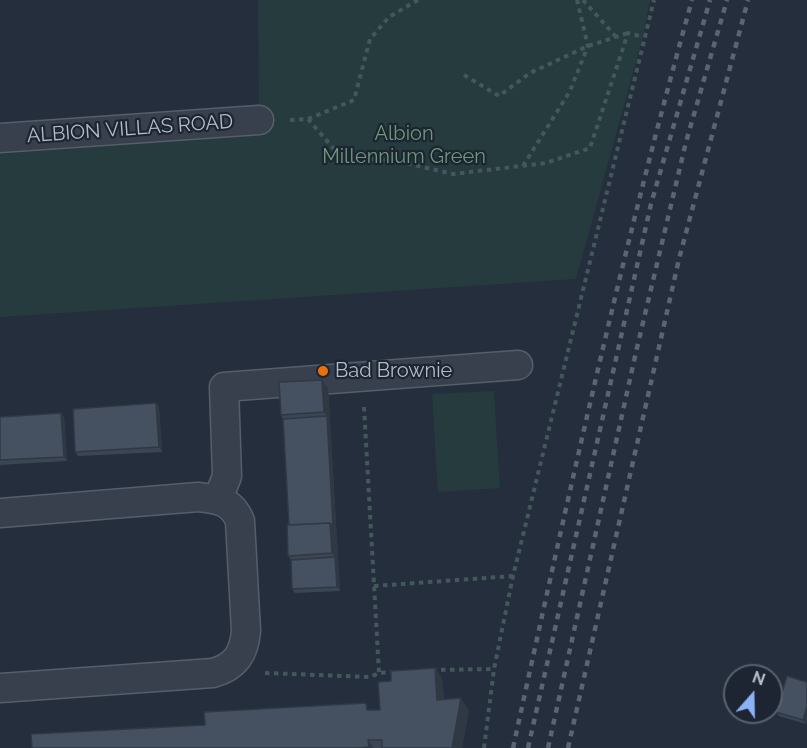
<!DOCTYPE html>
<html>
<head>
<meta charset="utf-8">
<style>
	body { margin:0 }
	#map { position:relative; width:807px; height:748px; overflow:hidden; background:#242e3d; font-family:Raleway,sans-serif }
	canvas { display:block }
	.north { position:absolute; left:723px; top:664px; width:60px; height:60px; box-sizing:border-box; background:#1d2532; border:2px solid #59616e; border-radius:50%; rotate:20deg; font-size:16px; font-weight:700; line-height:24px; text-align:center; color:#b4bbc8 }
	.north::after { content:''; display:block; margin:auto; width:21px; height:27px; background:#8cb2f6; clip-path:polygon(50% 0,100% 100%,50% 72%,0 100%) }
</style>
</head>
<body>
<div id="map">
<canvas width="807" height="748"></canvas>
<div class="north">N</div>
</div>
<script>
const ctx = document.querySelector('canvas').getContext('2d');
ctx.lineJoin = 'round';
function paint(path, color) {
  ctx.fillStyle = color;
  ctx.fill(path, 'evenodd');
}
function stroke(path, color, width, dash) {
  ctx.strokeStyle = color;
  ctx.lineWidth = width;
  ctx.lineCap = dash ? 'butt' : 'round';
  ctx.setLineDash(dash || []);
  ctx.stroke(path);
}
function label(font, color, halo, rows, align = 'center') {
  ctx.font = font + ' Raleway,sans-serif';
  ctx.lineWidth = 4.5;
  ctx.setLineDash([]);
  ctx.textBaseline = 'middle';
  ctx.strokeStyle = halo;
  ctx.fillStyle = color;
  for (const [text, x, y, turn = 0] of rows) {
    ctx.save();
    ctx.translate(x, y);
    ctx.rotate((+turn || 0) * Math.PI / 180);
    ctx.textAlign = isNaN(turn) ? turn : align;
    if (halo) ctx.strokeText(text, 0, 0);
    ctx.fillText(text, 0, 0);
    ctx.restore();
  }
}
const green = new Path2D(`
	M258,0H650L643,37L576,279L0,317V154L259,135Z
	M494,391L500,488L438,492L432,394Z`);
const path = new Path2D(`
	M583,0L617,38
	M464,75L499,96L530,73L588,46L628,33
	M308,119L354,100L370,39L389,17L418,0
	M290,120L308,119L341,157L397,161L453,174L546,163L590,148L628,33L643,37
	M523,166L570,91L588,46L577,0
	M364,407L379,673
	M374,586L513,576
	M432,670L494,669
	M265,673L370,677L379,673L395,672
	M484,748L494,669L513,576L654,0`);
const street = new Path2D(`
	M0,138L259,120
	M218,499L227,476L224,387L518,365
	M0,513L198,497C218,499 232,501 240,521L246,631C244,654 235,667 213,673L0,688`);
const rail = new Path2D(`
	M513,748C568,497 623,247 692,0
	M528,748L651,204L710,0
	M548,748L636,352L686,142L727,0
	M568,748L679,259L748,0`);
const wall = new Path2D(`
	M322,380L328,388L340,591L295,593L292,589L291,560L288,556L289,525L283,419L281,415Z
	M156,403L159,407L162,452L78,456L75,452Z
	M61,413L64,417L67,461L0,465V417Z
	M435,668L442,679L444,700L469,710L462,748H32L205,725L380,710L391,681Z
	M807,682V720L806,724L779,716L776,712Z`);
const shadedWall = new Path2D(`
	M322,380L328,388L340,591L337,587L335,557L332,553L327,416L324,412Z
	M156,403L159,407L162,452L159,447Z
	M61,413L64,417L67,461L64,457Z
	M435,668L442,679L445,711L437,700Z
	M461,698L469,710L462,748H452Z
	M807,706V720L806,724L803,720Z
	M368,740L374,748H369Z`);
const building = new Path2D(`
	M322,380L324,412L281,415L279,382Z
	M156,403L159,447L75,452L73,409Z
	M61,413L64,457L0,460V417Z
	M327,416L333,526L330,523L289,525L283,419Z
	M330,523L332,553L288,556L287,525Z
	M335,557L337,587L292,589L291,560Z
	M435,668L437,700L461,698L452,748H382V740H368L369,747L357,748H32L31,734L205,725L204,712L366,703L367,710H380L378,682L391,681V671Z
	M787,676L807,682V706L803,720L776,712Z`);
const markers = [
	[323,371,6,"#e8710a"]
];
const streetNames = [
	["ALBION VILLAS ROAD",130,129,-4]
];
const parkNames = [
	["Albion",404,134],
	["Millennium Green",404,157]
];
const poiNames = [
	["Bad Brownie",335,371]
];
paint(green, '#263b3e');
stroke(street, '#565e6b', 31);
stroke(path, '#44585b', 4, [4.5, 4.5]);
stroke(street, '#38404d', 28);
stroke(rail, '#5a6474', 4.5, [6, 6]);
paint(wall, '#3b4553');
paint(shadedWall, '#303844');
paint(building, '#455061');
stroke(building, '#303844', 1.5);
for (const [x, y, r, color] of markers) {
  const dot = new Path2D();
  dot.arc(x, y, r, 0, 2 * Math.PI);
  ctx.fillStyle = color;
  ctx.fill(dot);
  stroke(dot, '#1d2532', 2);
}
label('20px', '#b4bbc8', '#1d2532', streetNames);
label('20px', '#6c9977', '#1d2532', parkNames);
label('20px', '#b4bbc8', '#1d2532', poiNames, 'left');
</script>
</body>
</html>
